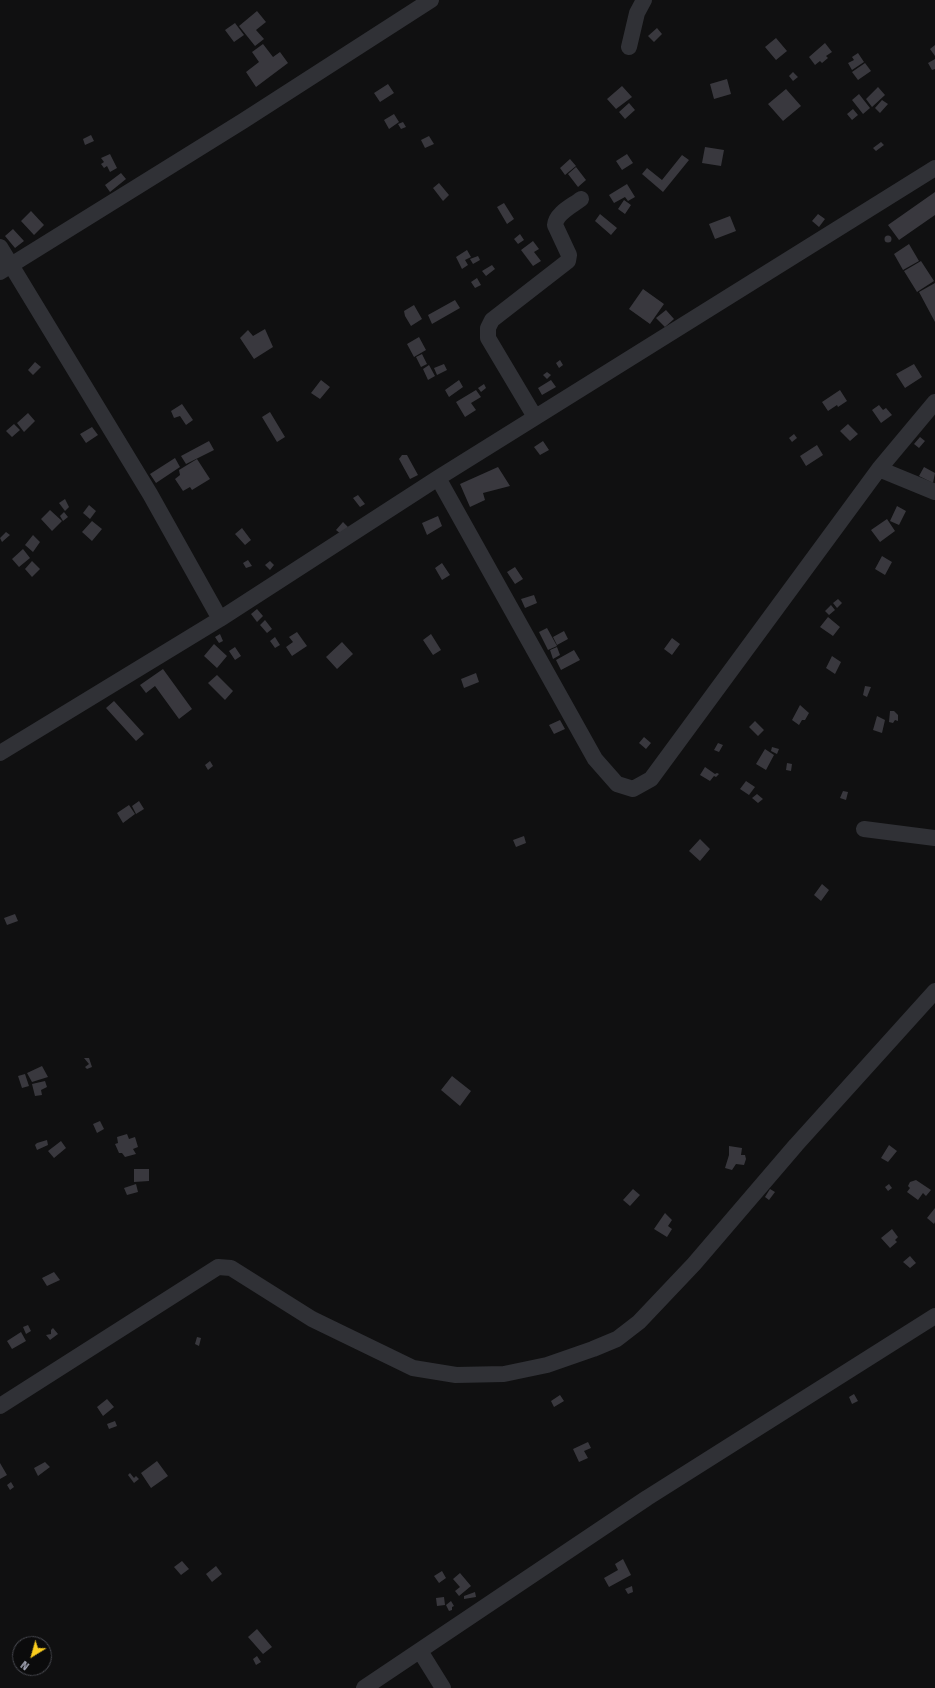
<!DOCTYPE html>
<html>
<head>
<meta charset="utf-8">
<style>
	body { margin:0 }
	#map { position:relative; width:935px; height:1688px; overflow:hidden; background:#101011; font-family:"Fira Sans",sans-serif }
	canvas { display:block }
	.north { position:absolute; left:12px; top:1636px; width:40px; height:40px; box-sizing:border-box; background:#0b0b0c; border:1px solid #47484f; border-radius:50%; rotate:217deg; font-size:11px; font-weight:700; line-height:16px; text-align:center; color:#a0a3b3 }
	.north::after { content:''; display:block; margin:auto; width:14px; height:18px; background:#fbcd1e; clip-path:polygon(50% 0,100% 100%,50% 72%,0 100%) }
</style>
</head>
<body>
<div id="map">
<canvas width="935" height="1688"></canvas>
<div class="north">N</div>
</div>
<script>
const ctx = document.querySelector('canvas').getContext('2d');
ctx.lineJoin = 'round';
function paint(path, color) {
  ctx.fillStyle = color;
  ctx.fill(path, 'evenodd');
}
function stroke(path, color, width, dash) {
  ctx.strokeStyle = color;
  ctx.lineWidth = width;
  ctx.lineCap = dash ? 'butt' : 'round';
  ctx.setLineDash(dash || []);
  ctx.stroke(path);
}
const building = new Path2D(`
	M257,11L266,22L256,30L264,39L255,46L239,26Z
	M235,23L244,35L234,42L225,30Z
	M657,28L662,34L654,42L648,36Z
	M776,38L787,51L776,60L765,47Z
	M825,43L832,52L826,56L828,58L822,63L820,61L815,65L809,57Z
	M263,44L273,57L280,52L288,63L256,87L246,72L259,62L252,52Z
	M935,45V56L930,49Z
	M858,53L864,62L852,70L848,63L854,60L852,57Z
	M935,59V69L932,70L928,63Z
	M865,63L871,71L858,80L852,72Z
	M793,72L798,77L793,81L789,76Z
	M727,79L731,94L714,99L710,84Z
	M388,84L394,93L380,102L374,93Z
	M622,86L632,97L616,109L607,99Z
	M878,87L885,95L872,107L866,99Z
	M786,89L801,106L783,121L768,104Z
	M859,94L870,108L863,114L852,100Z
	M882,100L888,104L880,113L875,108Z
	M629,103L635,110L625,119L619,112Z
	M853,109L858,115L852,120L847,114Z
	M394,114L399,122L389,129L384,120Z
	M403,122L406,127L401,129L398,124Z
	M91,135L94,141L85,145L83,139Z
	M429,136L434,144L425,148L421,140Z
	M881,142L884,145L876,151L873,148Z
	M705,147L724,150L721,166L702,163Z
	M110,154L117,168L110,172L107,166L104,168L101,164L104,162L101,158Z
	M627,154L633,163L622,170L616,161Z
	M682,155L689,160L663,192L642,174L647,168L662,180Z
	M570,159L576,166L565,175L560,168Z
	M576,167L586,180L578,187L568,174Z
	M121,173L126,179L110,192L105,185Z
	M439,183L449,195L443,201L433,188Z
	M627,184L635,197L628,201L625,197L614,203L609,195Z
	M935,192V215L899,240L888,225Z
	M624,200L631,205L625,214L618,209Z
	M504,203L514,219L507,224L497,207Z
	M31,211L44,225L34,235L21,221Z
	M600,214L617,228L611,235L595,221Z
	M818,214L825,219L819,227L812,221Z
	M730,216L736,231L715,239L709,224Z
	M13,229L24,241L15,248L5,236Z
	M520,234L524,240L518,244L514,239Z
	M884.5 239a3.5 3.5 0 1 1 7 0a3.5 3.5 0 1 1-7 0Z
	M533,241L539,249L534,252L541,261L533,266L521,250Z
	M909,244L919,261L903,270L894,254Z
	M467,250L471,257L465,260L468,265L462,269L456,257Z
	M478,256L480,260L473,264L470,259Z
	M921,261L934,281L917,292L904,271Z
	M492,265L495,269L486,276L482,271Z
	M477,278L481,285L475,288L471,282Z
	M935,283V322L919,292Z
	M643,289L664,304L650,324L629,309Z
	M455,300L460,308L432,324L428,315Z
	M414,305L422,319L411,326L405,316L404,311Z
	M666,310L674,319L665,327L656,318Z
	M265,329L273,347L254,359L240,338L248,330L253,336Z
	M419,337L426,350L414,357L407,344Z
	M422,354L427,364L421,367L416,357Z
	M560,360L563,365L559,368L556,363Z
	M35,362L41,367L33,375L28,370Z
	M444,364L447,370L437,375L434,368Z
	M914,364L922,377L905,388L896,374Z
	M429,365L435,376L428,380L423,369Z
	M547,372L551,375L547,379L543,375Z
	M321,380L330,387L320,399L311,393Z
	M459,380L463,387L449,397L445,390Z
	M551,380L556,387L542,395L538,388Z
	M484,384L486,388L481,392L478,388Z
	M476,390L481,397L471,403L476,410L465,417L456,402Z
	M840,390L847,401L838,407L837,405L828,411L822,402Z
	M182,404L193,420L186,425L180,416L174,418L171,411Z
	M879,405L883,410L886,408L892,415L881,423L872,410Z
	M270,412L285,437L277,442L262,417Z
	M28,413L35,421L24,432L17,423Z
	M14,424L20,430L12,437L6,431Z
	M848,424L858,434L850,441L840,431Z
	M92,427L98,435L86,443L80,434Z
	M794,434L797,438L792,442L789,438Z
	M920,437L925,441L919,448L914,444Z
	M209,441L214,450L186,464L181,456Z
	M543,441L549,450L540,455L534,447Z
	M817,445L823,455L806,466L800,456Z
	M402,455H407L418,475L410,479L399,459Z
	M175,458L180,467L156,483L150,474Z
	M197,459L210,479L192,490L190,487L183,491L175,479L180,475L179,470Z
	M498,467L510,486L483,493L485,500L470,507L460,484Z
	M924,467L935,473L933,483L919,476Z
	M358,495L365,504L360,507L353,498Z
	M65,499L69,507L65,511L59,503Z
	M89,505L96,511L90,519L83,513Z
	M897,506L906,511L899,525L890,521Z
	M50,510L62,521L52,531L41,519Z
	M64,512L68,517L63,521L60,516Z
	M438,516L442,526L427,535L422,523Z
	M887,519L895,531L880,542L871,530Z
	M92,521L102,529L92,541L82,532Z
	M343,522L348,527L342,535L336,530Z
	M242,528L251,540L245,545L235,534Z
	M6,532L10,535L2,542L0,538Z
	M33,535L40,542L33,552L25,545Z
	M23,549L30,558L19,567L12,559Z
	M882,556L892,562L885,575L875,569Z
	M248,560L252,566L246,568L243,563Z
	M32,561L40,569L32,577L25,569Z
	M270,561L274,565L270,570L265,565Z
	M442,563L450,575L442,580L435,568Z
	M515,567L523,579L515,584L507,572Z
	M534,595L537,603L525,608L521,599Z
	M838,599L842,603L837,608L833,603Z
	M831,605L835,610L829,615L825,611Z
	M257,609L263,616L257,622L251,614Z
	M828,617L840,627L833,636L820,627Z
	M265,620L272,629L267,633L260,625Z
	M547,628L557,646L548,650L539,632Z
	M564,631L568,639L557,645L553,637Z
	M297,632L307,646L292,656L286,647L293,642L289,637Z
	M220,634L223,641L219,643L215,637Z
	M431,634L441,650L433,655L423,640Z
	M275,637L280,645L275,648L270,641Z
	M672,638L680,644L672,655L664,649Z
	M342,642L353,654L337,669L326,657Z
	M214,644L227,656L217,668L204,656Z
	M235,647L241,656L235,660L229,651Z
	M557,647L560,655L553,659L550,650Z
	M574,650L580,660L561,670L556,660Z
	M832,656L841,662L835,674L826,668Z
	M163,669L192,709L179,719L155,686L146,693L140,685Z
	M476,673L479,682L464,688L461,679Z
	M217,675L233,691L225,700L208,683Z
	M865,686L871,687L867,697L863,695Z
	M114,701L144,734L136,741L106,708Z
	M800,705L809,713L805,720H802L799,725L792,720Z
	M890,711H894L898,715V721L895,720L893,723L889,722Z
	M877,716L885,720L882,733L873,730Z
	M560,720L565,729L554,734L549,725Z
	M755,721L764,730L758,736L749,727Z
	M644,737L651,743L646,749L639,743Z
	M718,743L723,745L719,752L714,750Z
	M772,747L779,749L777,754L771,751Z
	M765,749L774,755L766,770L756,764Z
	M210,761L213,766L208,770L205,765Z
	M787,763L792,764L791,771L786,770Z
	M705,767L715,774L717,773L719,774L716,777L714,776L710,781L700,775Z
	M746,781L755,787L749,795L740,789Z
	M843,791L848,792L846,800L840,798Z
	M757,794L763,799L758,803L752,798Z
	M139,801L144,809L136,814L132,806Z
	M129,805L135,814L123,823L117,813Z
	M524,836L526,843L516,847L513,840Z
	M700,839L710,849L700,861L689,851Z
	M822,884L829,890L821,901L814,895Z
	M15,914L18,921L7,925L4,918Z
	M84,1058H89L92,1067L87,1069L85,1067L89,1064Z
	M42,1066L48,1077L32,1082L27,1073Z
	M25,1074L29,1086L22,1088L18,1076Z
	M452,1076L471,1091L460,1106L441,1090Z
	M45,1081L47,1087L41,1090L42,1095L35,1096L32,1084Z
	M100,1121L104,1129L97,1133L93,1124Z
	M127,1134L129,1139L135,1137L138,1147L133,1149L136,1154L125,1157L122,1153H119L115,1144L118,1143L117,1137Z
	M47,1140L48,1145L37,1150L35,1145L37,1143Z
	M61,1141L66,1148L54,1158L48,1151Z
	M889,1145L897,1151L888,1162L881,1158Z
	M729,1146L742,1148L741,1155H745L746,1159L744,1165L736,1164L732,1170L725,1168L729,1155Z
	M134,1169H149V1181L134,1182Z
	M916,1180L931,1190L926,1196L923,1193L918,1200L907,1192L910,1188L908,1186L910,1182Z
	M136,1184L138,1192L127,1195L124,1188Z
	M889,1184L892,1188L888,1191L885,1187Z
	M633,1189L640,1195L630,1206L623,1200Z
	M770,1189L775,1192L769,1200L765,1197Z
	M935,1208V1222L934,1224L927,1218Z
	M665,1213L672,1220L668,1226L672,1229L667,1237L654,1229Z
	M892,1229L898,1237L895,1240L897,1242L890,1248L881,1238Z
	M910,1256L916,1263L910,1268L903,1262Z
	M54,1272L60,1280L47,1286L42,1278Z
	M28,1325L31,1331L26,1334L23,1327Z
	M53,1328L58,1334L50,1340L46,1335L51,1334V1330Z
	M21,1332L26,1341L12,1349L7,1341Z
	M197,1337L201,1338L199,1346L195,1344Z
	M854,1394L858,1401L852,1404L849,1397Z
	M560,1395L564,1401L554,1407L551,1401Z
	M107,1399L114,1407L103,1416L97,1407Z
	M115,1421L117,1426L109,1429L107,1424Z
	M588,1442L591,1448L584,1451L588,1458L579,1462L573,1449Z
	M157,1461L168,1476L151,1488L141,1473Z
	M45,1462L50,1467L38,1476L34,1468Z
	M0,1463L7,1475L0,1479Z
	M130,1473L134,1478L136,1476L139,1479L134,1483L128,1475Z
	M11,1482L14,1487L10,1490L7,1485Z
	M623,1559L631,1575L609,1587L604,1578L618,1570L615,1564Z
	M182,1561L189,1569L181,1575L174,1567Z
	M216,1566L222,1574L212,1582L206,1574Z
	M442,1571L446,1578L439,1583L434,1576Z
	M460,1573L471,1586L459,1596L455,1591L460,1587L453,1579Z
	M632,1586L633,1592L628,1594L625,1589Z
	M475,1592L476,1597L464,1599V1596Z
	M444,1597L445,1605L437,1606L436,1598Z
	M451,1601L454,1606L452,1607V1610L449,1611L446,1605Z
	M257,1629L272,1647L263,1654L248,1637Z
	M257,1656L261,1662L256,1665L253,1659Z`);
const minor = new Path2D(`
	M629,47L637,13L644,0
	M0,247L150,494L220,619
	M0,272L243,121L431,0
	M535,417L488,338V328L492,320L568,261L569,255L555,225C556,213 572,206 581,199
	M879,469L935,492
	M438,478L595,759L617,784L633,789L651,779L879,469L935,402
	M0,753L220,619L438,478L935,168
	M864,829L935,838
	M0,1406L218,1267L231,1268L312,1319L413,1368L456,1375L504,1374L547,1365L593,1349L617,1339L639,1322L694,1264L796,1145L935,991
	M420,1651L443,1688
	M364,1688L647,1498L935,1316`);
paint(building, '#39383e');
stroke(minor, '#303136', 16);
</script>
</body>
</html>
